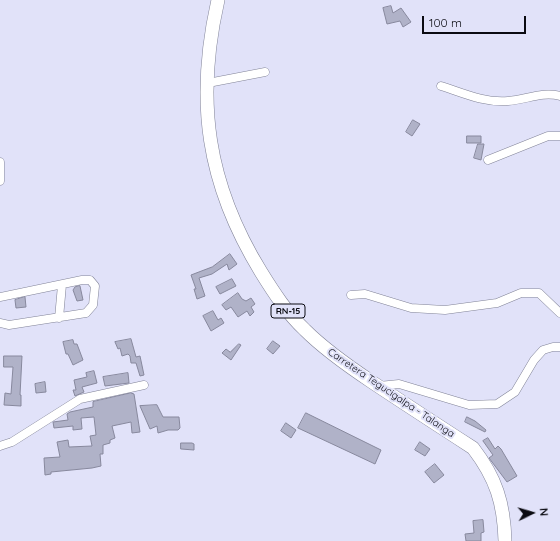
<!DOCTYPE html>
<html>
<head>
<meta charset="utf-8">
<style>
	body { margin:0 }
	#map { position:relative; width:560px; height:541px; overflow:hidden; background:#e1e2f9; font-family:Quicksand,sans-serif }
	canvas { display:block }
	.north { position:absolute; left:512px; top:493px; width:40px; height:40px; -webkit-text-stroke:3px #e1e2f9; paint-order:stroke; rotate:85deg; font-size:11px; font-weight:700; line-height:16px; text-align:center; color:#0b0b12 }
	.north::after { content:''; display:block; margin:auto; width:14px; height:18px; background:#0b0b12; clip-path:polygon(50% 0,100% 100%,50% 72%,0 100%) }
	.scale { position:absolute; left:422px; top:16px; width:104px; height:18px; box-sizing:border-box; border:2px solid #0b0b12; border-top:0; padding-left:5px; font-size:12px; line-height:14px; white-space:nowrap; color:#0b0b12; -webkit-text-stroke:3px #e1e2f9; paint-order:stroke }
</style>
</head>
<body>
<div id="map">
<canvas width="560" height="541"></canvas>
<div class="north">N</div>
<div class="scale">100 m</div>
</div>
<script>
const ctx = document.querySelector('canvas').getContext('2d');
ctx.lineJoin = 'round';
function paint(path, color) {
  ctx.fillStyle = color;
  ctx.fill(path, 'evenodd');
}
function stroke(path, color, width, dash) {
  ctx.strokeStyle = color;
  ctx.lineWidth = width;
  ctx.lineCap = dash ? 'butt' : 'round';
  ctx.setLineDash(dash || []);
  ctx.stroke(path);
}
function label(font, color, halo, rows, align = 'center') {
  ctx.font = font + ' Quicksand,sans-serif';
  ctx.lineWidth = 4;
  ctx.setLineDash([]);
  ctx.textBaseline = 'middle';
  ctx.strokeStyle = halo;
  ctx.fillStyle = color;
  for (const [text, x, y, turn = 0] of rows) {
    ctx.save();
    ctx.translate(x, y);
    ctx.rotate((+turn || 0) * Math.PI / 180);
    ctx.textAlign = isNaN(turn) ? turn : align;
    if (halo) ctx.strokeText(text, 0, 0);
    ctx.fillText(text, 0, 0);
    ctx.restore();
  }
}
const building = new Path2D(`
	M391,6L393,13L401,8L411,22L403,27L400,21L387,24L383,8Z
	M413,120L420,124L412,136L406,132Z
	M467,136H481V143H467Z
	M478,144H484L481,160L474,158Z
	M230,254L237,264L229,270L227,264L212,274L199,278L205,296L197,299L194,289H196L191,275L212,267Z
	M232,279L236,286L220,294L216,287Z
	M80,286L83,300L77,301L73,290L75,287Z
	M238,293L242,299L246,301L251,298L255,304L251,307L254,312L250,316L247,311L238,317L231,307L226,310L222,305Z
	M25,297L26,307L16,308L15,300Z
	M213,311L218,320L221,318L224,323L211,331L203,316Z
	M131,339L136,357L140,356L144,375L140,376L136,363H131L130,356L128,354L122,356L120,348L118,349L115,342Z
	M73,340L74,344H77L83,360L73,365L68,354H66L63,342Z
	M273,341L280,346L273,354L267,349Z
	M239,344L241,345L231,360L222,353L226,349L230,352Z
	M4,356H22L20,395H21V406L4,405L5,393L11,394L13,367H4Z
	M94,371L97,383L82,387L84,392L75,396L73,390H76L74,380L87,377L86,373Z
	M128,373L129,383L105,386L103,377Z
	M45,382L46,392L36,393L35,384Z
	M131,393L134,394L140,432L132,433L131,422L112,426L115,438L110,440V443L103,445V454H100L101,466L92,468L51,472V474L45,475L44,458L60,457L57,442L68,440L69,447L92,446L90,436L96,435L94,417L81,418L82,429L73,430V426L54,428L53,422L68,420L67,414L70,412L93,407V402Z
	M157,405L163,417H179L180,428L178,430H168L158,433L157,426L150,429L140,406Z
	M306,413L381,450L375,464L298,428Z
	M467,417L475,421L486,430L485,432L465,422Z
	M286,423L296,430L291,438L281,431Z
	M488,438L495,449L498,446L501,449L517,476L507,482L489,458L493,455L483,441Z
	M420,442L430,449L425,456L415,450Z
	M181,443H192L194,444V450L181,449Z
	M435,464L444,475L434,483L425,472Z
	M483,520L484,532L481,533V541H466L465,534L474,533L473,521Z`);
const minor = new Path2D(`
	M208,83L265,72
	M441,86C463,93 484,103 508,101C526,100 542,91 560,96
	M488,160L548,136H560
	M0,162V181
	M351,295L365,294L411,308L445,310L497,303L521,293H539L560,313
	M0,297L82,280H90L95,286L93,305L86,313L9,325L0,323
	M59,318L62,285
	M379,386L399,384L469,405L497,404L515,392L534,360L543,350L553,347H560
	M0,446L12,442L80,399L144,385`);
const primary = new Path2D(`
	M218,0C195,101 207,184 261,272C274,293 287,313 305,330C325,350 348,366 372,382C405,404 439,426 473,448C496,478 504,503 505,541`);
const shields = [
	[288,311,34]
];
const shieldNames = [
	["RN-15",288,311]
];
const streetNames = [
	["Carretera Tegucigalpa - Talanga",391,393,34]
];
paint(building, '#b0b2c8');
stroke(building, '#87889d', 1);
stroke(minor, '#818397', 9);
stroke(primary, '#818397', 14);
stroke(minor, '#fff', 8);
stroke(primary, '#fff', 13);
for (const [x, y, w] of shields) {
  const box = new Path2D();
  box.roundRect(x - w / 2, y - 7, w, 14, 3);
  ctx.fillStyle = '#e1e2f9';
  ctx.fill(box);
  stroke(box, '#0b0b12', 1);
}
label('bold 9px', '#0b0b12', null, shieldNames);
label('10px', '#0b0b12', '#e1e2f9', streetNames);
</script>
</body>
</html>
